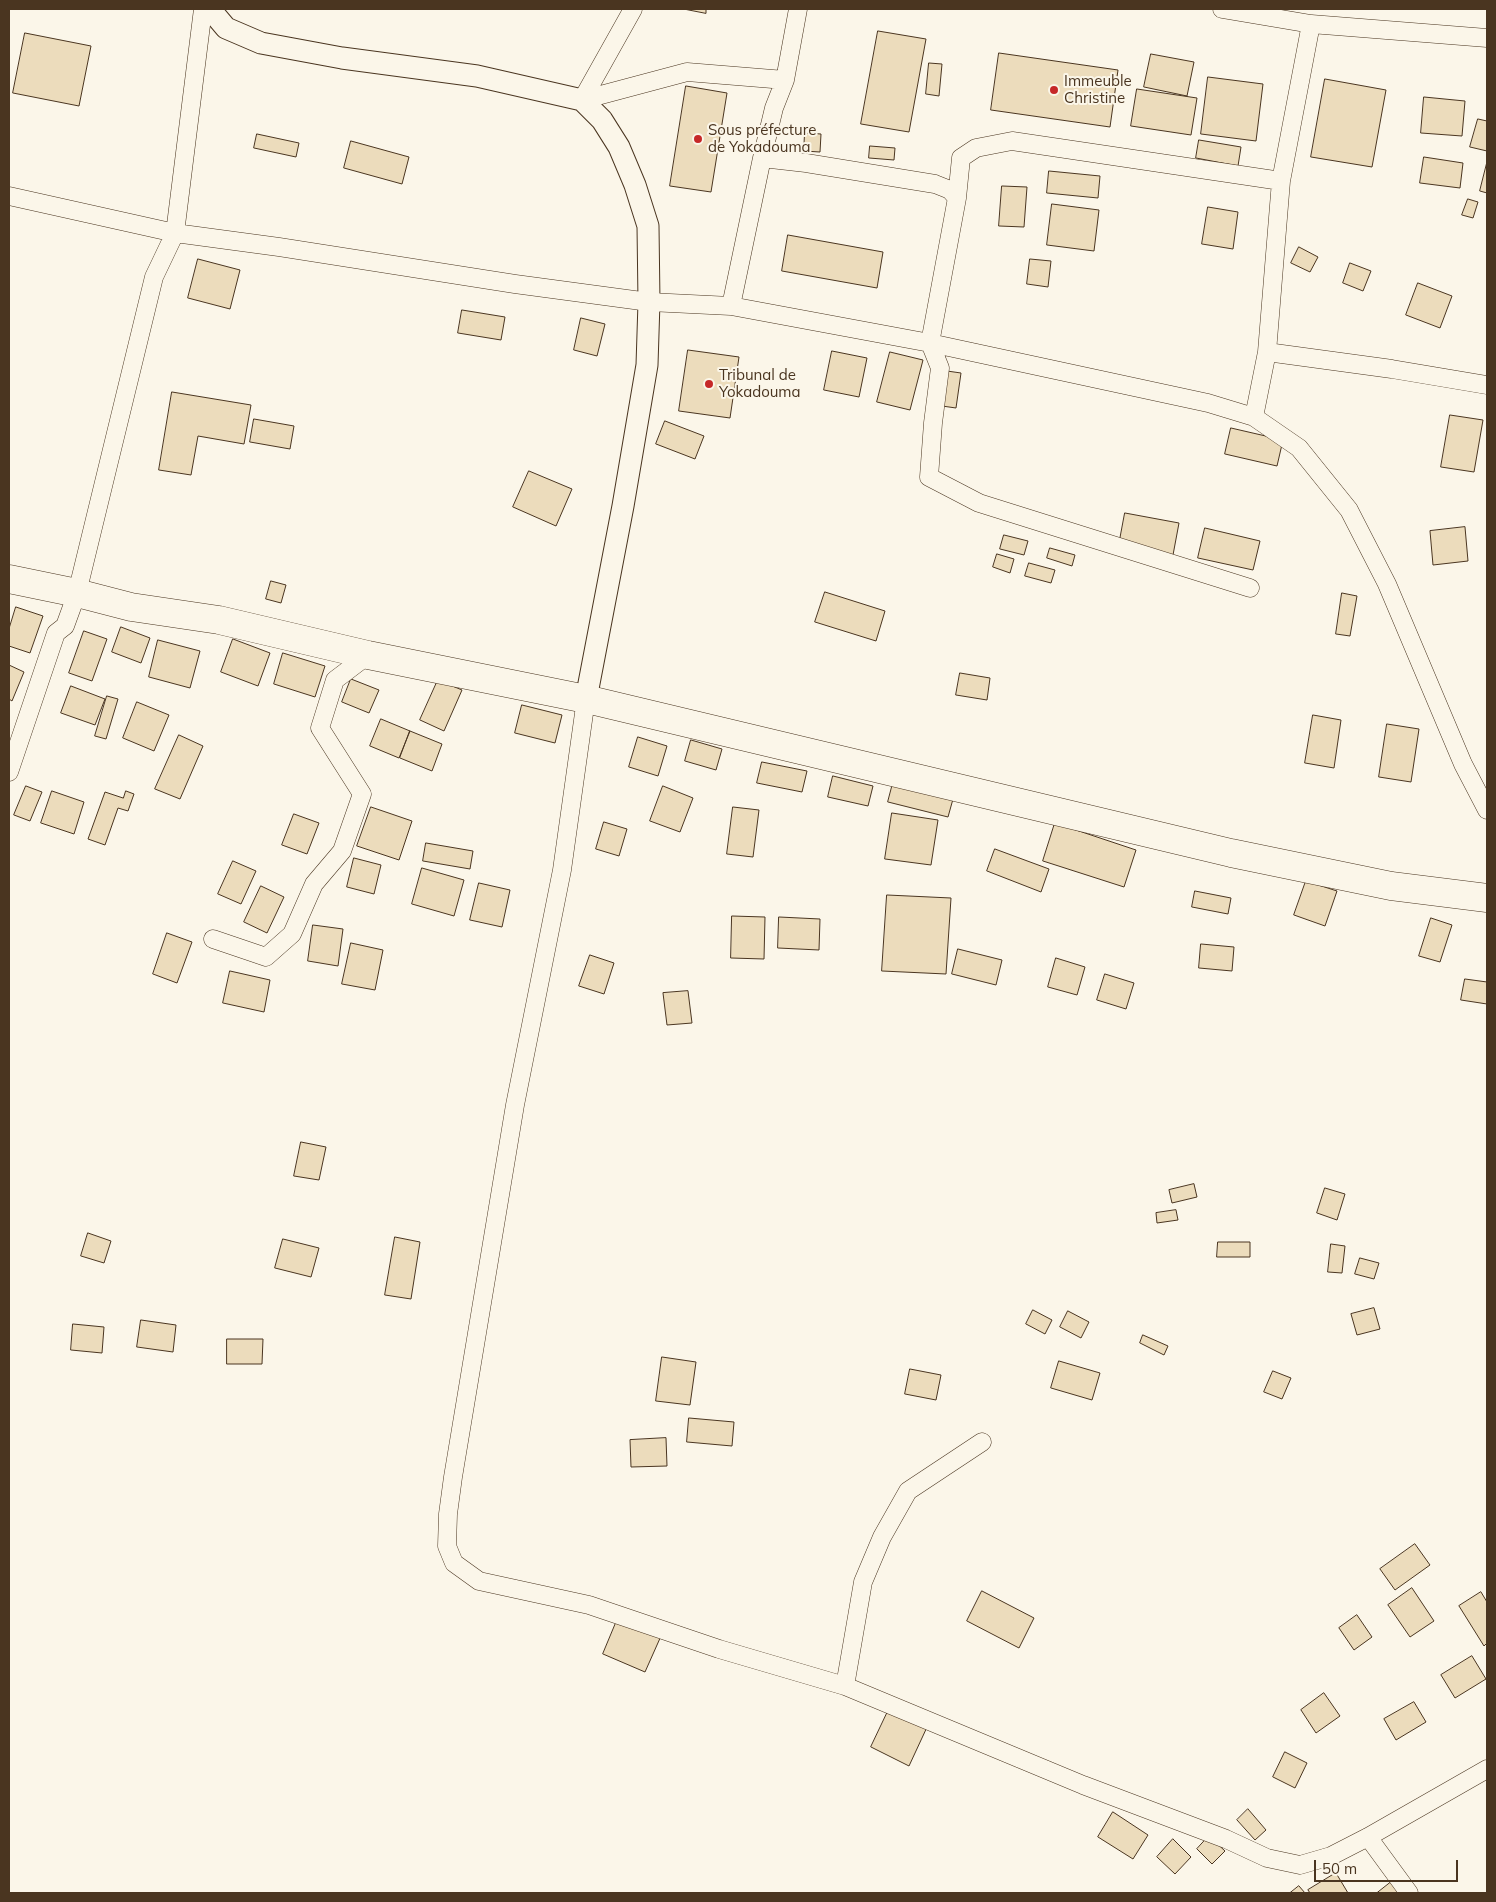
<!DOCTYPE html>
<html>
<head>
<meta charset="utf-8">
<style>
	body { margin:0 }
	#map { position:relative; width:1496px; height:1902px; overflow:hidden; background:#fbf6e9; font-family:Mulish,sans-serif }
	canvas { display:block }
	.frame { position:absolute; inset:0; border:10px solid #4a3520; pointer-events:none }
	.scale { position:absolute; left:1314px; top:1860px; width:144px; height:22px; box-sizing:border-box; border:2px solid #4a3520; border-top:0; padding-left:6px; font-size:15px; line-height:18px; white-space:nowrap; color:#4a3520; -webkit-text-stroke:4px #fbf6e9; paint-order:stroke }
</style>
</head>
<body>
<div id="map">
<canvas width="1496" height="1902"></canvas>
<div class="frame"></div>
<div class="scale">50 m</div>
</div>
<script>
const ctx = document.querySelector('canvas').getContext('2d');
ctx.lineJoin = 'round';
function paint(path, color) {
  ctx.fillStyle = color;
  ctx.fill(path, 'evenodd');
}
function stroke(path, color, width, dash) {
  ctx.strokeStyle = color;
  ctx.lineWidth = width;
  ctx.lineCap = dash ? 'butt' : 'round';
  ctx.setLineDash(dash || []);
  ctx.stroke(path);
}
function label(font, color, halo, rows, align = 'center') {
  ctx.font = font + ' Mulish,sans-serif';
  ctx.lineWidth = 4;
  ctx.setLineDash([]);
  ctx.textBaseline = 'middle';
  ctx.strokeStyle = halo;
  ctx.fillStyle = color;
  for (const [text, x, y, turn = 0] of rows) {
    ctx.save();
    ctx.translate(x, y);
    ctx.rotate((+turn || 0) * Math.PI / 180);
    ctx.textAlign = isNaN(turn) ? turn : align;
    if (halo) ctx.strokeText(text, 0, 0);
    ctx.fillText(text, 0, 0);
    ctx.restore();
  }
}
const building = new Path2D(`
	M684,9H706V13Z
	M878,31L926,39L909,132L861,124Z
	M25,33L91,46L79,106L13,93Z
	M999,53L1118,70L1110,127L991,110Z
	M1151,54L1194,62L1187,96L1144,87Z
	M929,63L942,64L939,96L926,94Z
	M1208,77L1263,84L1256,141L1201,134Z
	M1325,79L1386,90L1372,167L1311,157Z
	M686,86L727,93L711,192L670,186Z
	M1137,89L1197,98L1191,135L1131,126Z
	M1424,97L1465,101L1462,136L1421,133Z
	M1478,119L1487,121V151L1470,147Z
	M805,133L821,134L820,152L804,151Z
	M257,134L299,143L296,157L254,148Z
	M1199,140L1241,147L1238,166L1196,158Z
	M351,141L409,157L402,184L344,168Z
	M870,146L895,148L894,160L869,158Z
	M1424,157L1463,163L1460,188L1420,183Z
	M1487,162V193L1480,191Z
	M1049,171L1100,176L1098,198L1047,193Z
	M1002,186L1027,187L1024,227L999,226Z
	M1468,199L1478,202L1473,218L1462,215Z
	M1052,204L1099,210L1094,251L1047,245Z
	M1208,207L1238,212L1233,249L1202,244Z
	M788,235L883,252L877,288L782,271Z
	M1299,247L1318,257L1310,272L1291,263Z
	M198,259L240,270L230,309L188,298Z
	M1030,259L1051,261L1048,287L1027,284Z
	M1350,263L1371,271L1363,291L1343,283Z
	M1418,283L1452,296L1440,328L1406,315Z
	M462,310L505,317L501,340L458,333Z
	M581,318L605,324L597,356L574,350Z
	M688,350L739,357L730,418L679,411Z
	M832,351L867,358L859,397L824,390Z
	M890,352L923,360L910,410L877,402Z
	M947,371L961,373L956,408L942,406Z
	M172,392L251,405L244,444L198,436L191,475L159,470Z
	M1450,415L1483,420L1474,472L1441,467Z
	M254,419L294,426L290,449L250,442Z
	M665,421L704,436L695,459L656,444Z
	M1231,428L1283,440L1277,466L1225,454Z
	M529,471L572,489L556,526L513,507Z
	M1125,513L1179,523L1173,555L1119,545Z
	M1465,527L1468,561L1433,565L1430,531Z
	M1205,528L1260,541L1253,570L1198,558Z
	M1004,535L1028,541L1024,555L1000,549Z
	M1050,548L1075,555L1072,566L1047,558Z
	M997,554L1014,559L1010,573L993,567Z
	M1029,563L1055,570L1051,583L1025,576Z
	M271,581L286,585L281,603L266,599Z
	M825,592L885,611L876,641L815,622Z
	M1342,593L1357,596L1350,636L1336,634Z
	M16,607L43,616L30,653L9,646V629Z
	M121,627L150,638L141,663L112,652Z
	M84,631L107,639L92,681L69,673Z
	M233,639L270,653L258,686L221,672Z
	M158,640L200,651L190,688L149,677Z
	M283,653L325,666L315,697L274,684Z
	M9,665L24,672L12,701L9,699Z
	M960,673L990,678L987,700L956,695Z
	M351,679L379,690L369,713L342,702Z
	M438,680L462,690L444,731L420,720Z
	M71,686L105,699L95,725L61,713Z
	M107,696L118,699L106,739L95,736Z
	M137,702L169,715L154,751L123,738Z
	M522,705L562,715L555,743L515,733Z
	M1313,715L1341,720L1334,768L1305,763Z
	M381,719L410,731L399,758L370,746Z
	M1387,724L1419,729L1411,782L1379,777Z
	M410,731L442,744L432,771L400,758Z
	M179,735L203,746L180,799L155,789Z
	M638,737L667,746L658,776L629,767Z
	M691,740L722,749L716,770L685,761Z
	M762,762L807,771L802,792L757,783Z
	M833,776L873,786L868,806L828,797Z
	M893,783L953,799L948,817L888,802Z
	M26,786L42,792L30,821L14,815Z
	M663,786L693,798L680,832L650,821Z
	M52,791L84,802L74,834L41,823Z
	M126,791L134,794L128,811L118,808L105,845L88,839L105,792L123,798Z
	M371,807L412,821L399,860L357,846Z
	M733,807L759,810L753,857L727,854Z
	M892,813L938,820L931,865L885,859Z
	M294,814L319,823L307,854L282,845Z
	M604,822L627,829L619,856L596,849Z
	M1055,823L1136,850L1124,887L1043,861Z
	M426,843L473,851L470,869L423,861Z
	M995,849L1049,869L1041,892L987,871Z
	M354,858L381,865L374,894L347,887Z
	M233,861L256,871L241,904L218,894Z
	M422,868L464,880L454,916L412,904Z
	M1306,881L1337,891L1325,926L1294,915Z
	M479,883L510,890L502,927L470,920Z
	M261,886L284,897L267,933L244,922Z
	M1195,891L1231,898L1228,914L1192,907Z
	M887,895L951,898L946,974L882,971Z
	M732,916L765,917L764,959L731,958Z
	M779,917L820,919L819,950L778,948Z
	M1431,918L1452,925L1440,962L1419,956Z
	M313,925L343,929L338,966L308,961Z
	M167,933L192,942L177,983L153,974Z
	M351,943L383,950L375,990L342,984Z
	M1201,944L1234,947L1232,971L1199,968Z
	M958,949L1002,960L996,985L952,974Z
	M590,955L614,963L604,994L579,986Z
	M1056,958L1085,967L1077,995L1048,987Z
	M230,971L270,980L264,1012L223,1003Z
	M1105,974L1134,983L1126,1009L1097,1000Z
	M1465,979L1487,982V1004L1461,1000Z
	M688,991L692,1023L667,1025L663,993Z
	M301,1142L326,1147L319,1180L294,1176Z
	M1194,1184L1197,1197L1172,1203L1169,1190Z
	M1325,1188L1345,1194L1337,1220L1317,1213Z
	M1176,1210L1178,1220L1157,1223L1156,1213Z
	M88,1233L111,1241L104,1263L81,1256Z
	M395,1237L420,1242L411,1299L385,1295Z
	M283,1239L319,1248L311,1277L275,1268Z
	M1218,1242H1250V1257H1217Z
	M1331,1244L1345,1246L1342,1273L1328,1272Z
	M1360,1258L1379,1263L1374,1279L1355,1274Z
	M1374,1308L1380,1329L1357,1335L1351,1314Z
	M1033,1310L1052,1320L1045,1334L1026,1324Z
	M1068,1311L1089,1322L1081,1338L1060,1327Z
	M141,1320L176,1325L173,1352L137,1347Z
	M73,1324L104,1327L102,1353L71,1350Z
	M1143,1335L1168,1346L1164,1355L1140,1343Z
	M227,1339H263L262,1364H227Z
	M662,1357L696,1362L690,1405L656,1401Z
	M1059,1361L1100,1373L1092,1400L1051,1388Z
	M910,1369L941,1375L936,1400L905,1394Z
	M1273,1371L1291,1378L1282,1399L1264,1392Z
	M689,1418L734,1422L732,1446L687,1442Z
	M666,1438L667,1466L631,1467L630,1440Z
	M1415,1544L1430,1565L1395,1590L1380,1569Z
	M1412,1588L1434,1621L1410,1637L1388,1605Z
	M982,1591L1034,1618L1019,1648L967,1621Z
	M1481,1592L1487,1602V1643L1484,1646L1459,1606Z
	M1357,1615L1372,1637L1354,1650L1339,1628Z
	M618,1618L661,1636L645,1672L603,1654Z
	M1472,1656L1486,1679L1455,1698L1441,1675Z
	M1324,1693L1340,1716L1316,1733L1301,1710Z
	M1414,1702L1426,1722L1396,1740L1384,1719Z
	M890,1707L928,1725L909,1766L871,1747Z
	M1285,1752L1307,1763L1295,1788L1273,1777Z
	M1248,1809L1266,1830L1255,1840L1237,1820Z
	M1113,1812L1148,1835L1133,1859L1098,1837Z
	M1209,1836L1225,1851L1212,1864L1197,1849Z
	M1173,1839L1191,1857L1175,1874L1157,1857Z
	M1336,1873L1348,1893H1310L1308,1890Z
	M1395,1879L1407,1893H1377Z
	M1299,1886L1305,1893H1290Z`);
const minor = new Path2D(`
	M1222,9L1311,24L1487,38
	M582,100L687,72L785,80
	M582,100L633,9
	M762,158L806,163L935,184L950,190L957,198L930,343L940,368L933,423L929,477L979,503L1250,588
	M9,196L175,233L279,247L515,284L649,302L731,306L930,343L1208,403L1254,417L1299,448L1349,510L1387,584L1463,764L1487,810
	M957,198L961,158L976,148L1012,141L1281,181
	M731,306L762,158L774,108L785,80L798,9
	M1267,352L1281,181L1311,24
	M1254,417L1267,352L1392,369L1487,385
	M586,699L562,870L515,1105L453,1477L448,1514L447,1546L454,1563L479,1581L589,1605L719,1649L845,1686L1083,1785L1226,1839L1267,1858L1300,1865L1331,1856L1368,1837L1487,1769
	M9,772L56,633L65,626L77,593L154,277L175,233L203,9
	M213,939L266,957L292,934L314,884L342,851L362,794L320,728L335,680L368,655
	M845,1686L863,1582L882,1537L908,1491L982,1442
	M1368,1837L1409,1893`);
const tertiary = new Path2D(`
	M210,9L226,28L261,43L342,58L477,76L582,100L602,120L619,147L635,185L648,226L649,302L647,365L623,506L586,699`);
const trunk = new Path2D(`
	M9,579L77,593L131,607L219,620L368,655L586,699L1231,853L1391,886L1487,898`);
const markers = [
	[1054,90,5,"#c62828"],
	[698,139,5,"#c62828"],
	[709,384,5,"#c62828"]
];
const poiNames = [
	["Immeuble",1064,81],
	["Christine",1064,98],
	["Sous préfecture",708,130],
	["de Yokadouma",708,147],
	["Tribunal de",719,375],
	["Yokadouma",719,392]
];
paint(building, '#ecdcbc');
stroke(building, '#4a3520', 1);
stroke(minor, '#4a3520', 19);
stroke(tertiary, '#4a3520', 23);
stroke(trunk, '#4a3520', 29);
stroke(minor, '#fbf6e9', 18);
stroke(tertiary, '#fbf6e9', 21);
stroke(trunk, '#fbf6e9', 28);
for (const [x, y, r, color] of markers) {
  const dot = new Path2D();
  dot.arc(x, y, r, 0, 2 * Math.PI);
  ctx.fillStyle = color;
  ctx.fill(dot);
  stroke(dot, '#fbf6e9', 2);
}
label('15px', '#4a3520', '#fbf6e9', poiNames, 'left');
</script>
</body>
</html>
